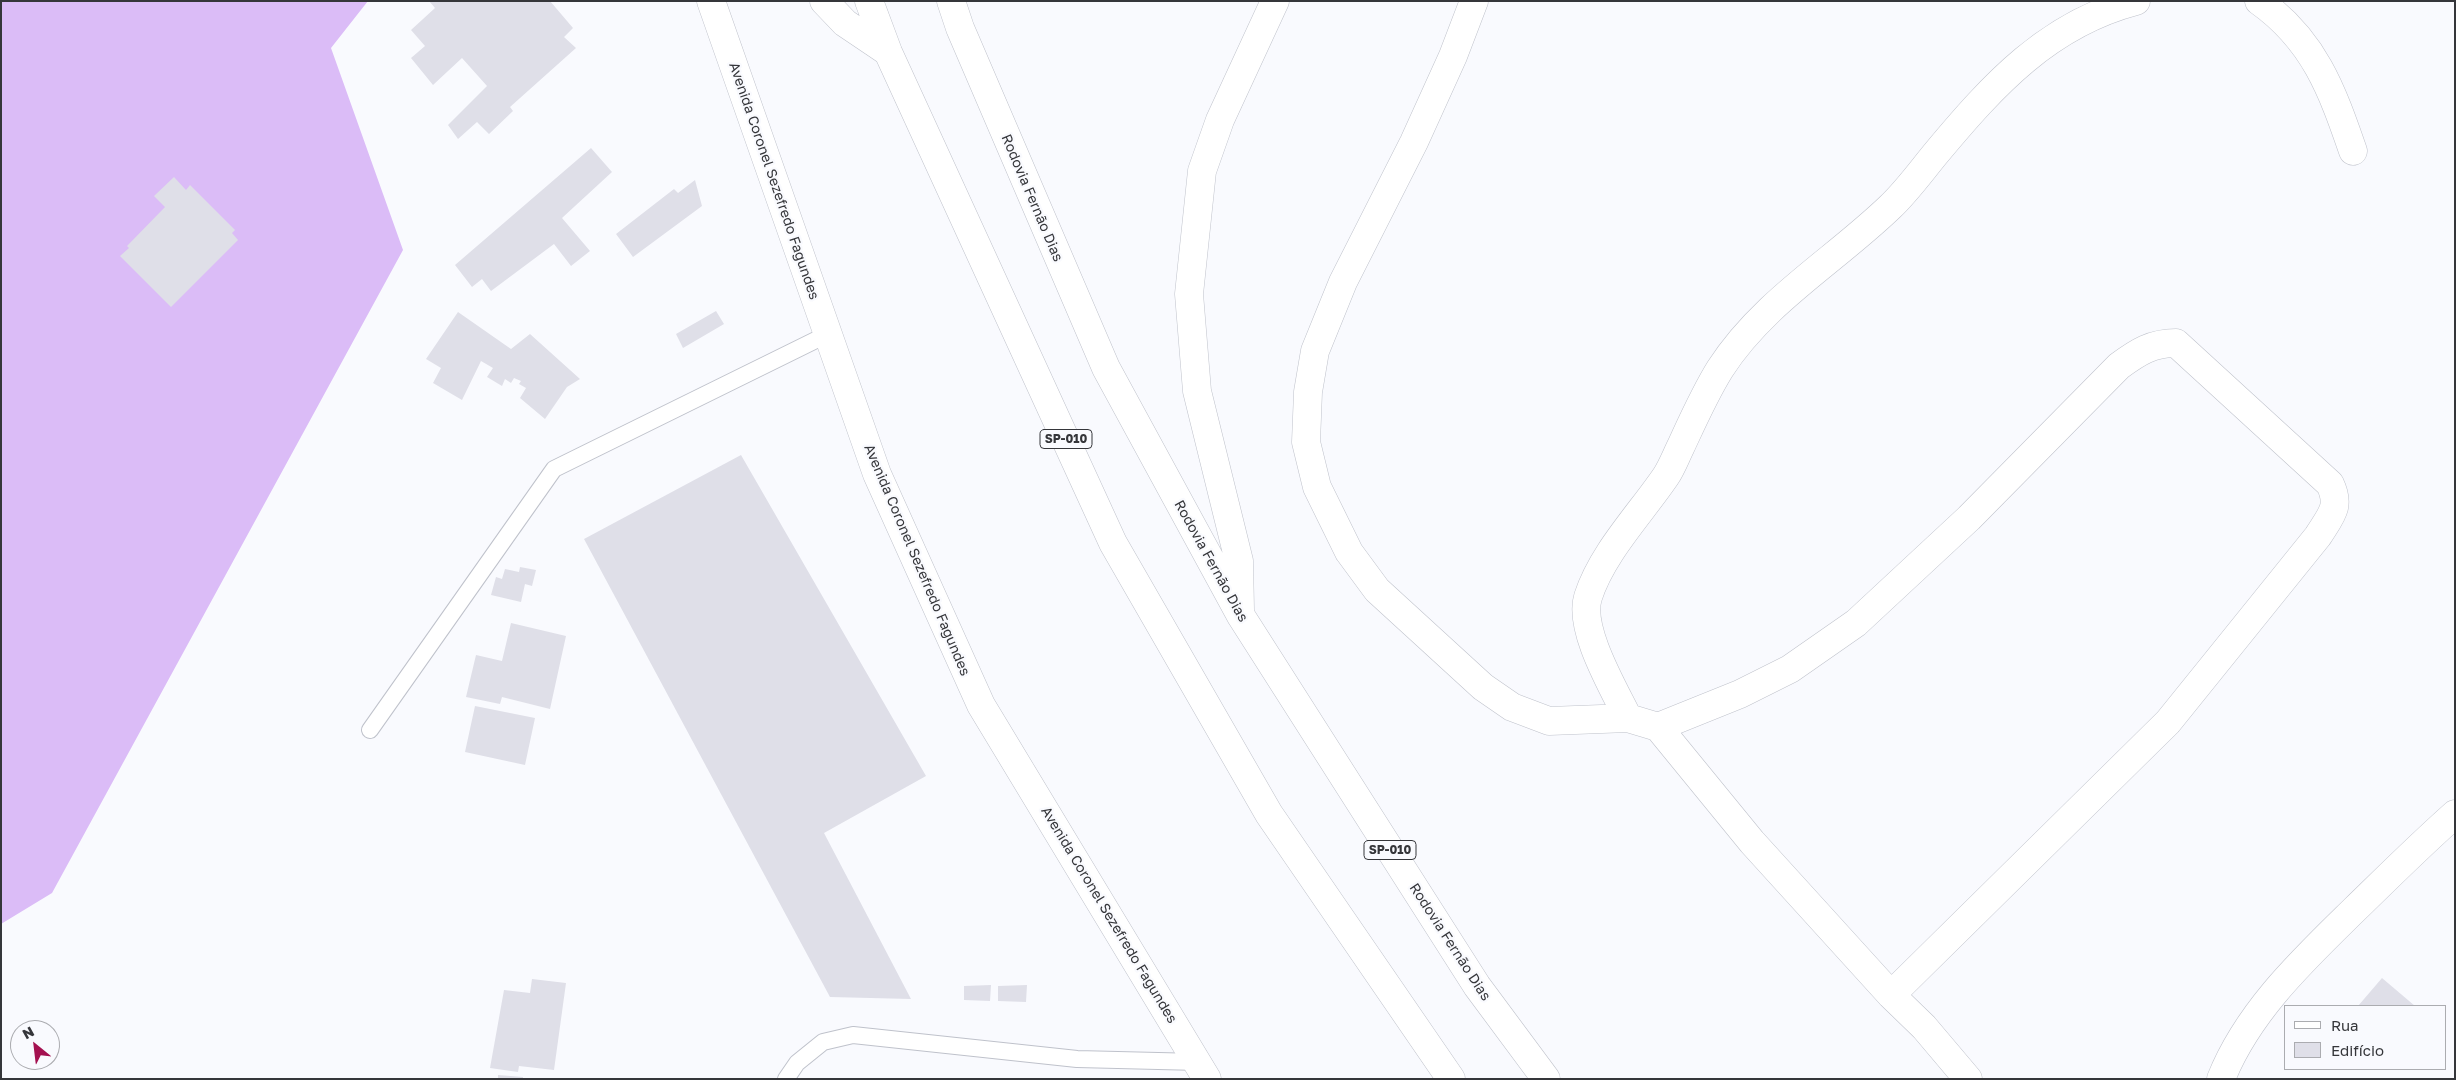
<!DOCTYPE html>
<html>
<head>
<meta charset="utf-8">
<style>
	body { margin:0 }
	#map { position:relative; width:2456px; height:1080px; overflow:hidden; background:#f9fafe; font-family:"Golos Text",sans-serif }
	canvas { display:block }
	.frame { position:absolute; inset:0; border:2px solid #35363a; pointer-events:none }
	.legend { position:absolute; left:2284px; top:1005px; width:162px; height:65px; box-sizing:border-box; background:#f9fafe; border:1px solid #abacb0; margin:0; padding:6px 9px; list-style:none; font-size:15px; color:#35363a }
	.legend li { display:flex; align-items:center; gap:10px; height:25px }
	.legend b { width:25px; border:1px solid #abacb0 }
	.north { position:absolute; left:10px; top:1020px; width:50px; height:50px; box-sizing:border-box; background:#f9fafe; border:1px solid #abacb0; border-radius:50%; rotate:331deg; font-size:14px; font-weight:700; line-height:20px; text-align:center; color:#35363a }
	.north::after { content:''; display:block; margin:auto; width:18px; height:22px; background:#a41150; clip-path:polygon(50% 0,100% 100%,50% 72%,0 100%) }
</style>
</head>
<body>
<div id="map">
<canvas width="2456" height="1080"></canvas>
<div class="frame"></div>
<ul class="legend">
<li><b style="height:6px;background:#fff"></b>Rua</li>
<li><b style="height:14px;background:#dfdfe8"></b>Edifício</li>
</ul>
<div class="north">N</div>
</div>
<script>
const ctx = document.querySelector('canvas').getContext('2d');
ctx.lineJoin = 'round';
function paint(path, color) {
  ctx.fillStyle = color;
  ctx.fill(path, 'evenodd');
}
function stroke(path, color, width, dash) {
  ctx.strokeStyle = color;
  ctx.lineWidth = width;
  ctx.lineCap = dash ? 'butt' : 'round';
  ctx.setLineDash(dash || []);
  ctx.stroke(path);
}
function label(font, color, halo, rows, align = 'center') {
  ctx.font = font + ' "Golos Text",sans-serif';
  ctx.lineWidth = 4.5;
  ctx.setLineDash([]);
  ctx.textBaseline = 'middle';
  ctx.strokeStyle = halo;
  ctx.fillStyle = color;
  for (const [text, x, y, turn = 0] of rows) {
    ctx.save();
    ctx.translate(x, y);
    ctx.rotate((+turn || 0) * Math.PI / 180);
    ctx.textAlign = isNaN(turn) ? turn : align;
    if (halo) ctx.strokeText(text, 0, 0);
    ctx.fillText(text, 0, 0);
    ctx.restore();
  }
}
const forest = new Path2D(`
	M1,1H368L331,48L403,250L52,893L1,924Z`);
const building = new Path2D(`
	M429,1H550L573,28L564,37L576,48L510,107L513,111L489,134L477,122L458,139L448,125L487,86L462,58L433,85L411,58L425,46L411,30L435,8Z
	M591,148L612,172L562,218L590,251L571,266L554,244L491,291L482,279L472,287L455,265Z
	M174,177L186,190L190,185L235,230L232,233L238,240L171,307L120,256L129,248L127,246L165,207L154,196Z
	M695,180L702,206L633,257L616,234L674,189L678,193Z
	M716,311L724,324L683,348L676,334Z
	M458,312L511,349L530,334L580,379L567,387L545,419L520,398L526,388L519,384L521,381L514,378L511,383L505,379L502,386L487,377L493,368L481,361L462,400L433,383L441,368L426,359Z
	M741,455L926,776L824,833L911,999L830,997L584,539Z
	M520,567L536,570L532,586L525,584L521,602L491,595L496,577L502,579L505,569L519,572Z
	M511,623L566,636L550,709L502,697L500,704L466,697L476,655L502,661Z
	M475,706L535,718L525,765L465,752Z
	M2382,978L2415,1006H2358Z
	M532,979L566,983L554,1070L519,1066L518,1072L490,1068L504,990L530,993Z
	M991,985L990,1001L964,1000V986Z
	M1027,985L1026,1002L998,1001V986Z
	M498,1075L523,1077V1079H498Z`);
const lane = new Path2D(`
	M370,730L554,469L828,334
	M786,1079L797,1063L823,1042L853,1035L1077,1059L1199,1062`);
const street = new Path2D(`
	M1474,1L1453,56L1414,142L1343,282L1315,351L1308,392L1306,442L1317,487L1349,552L1377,590L1483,687L1512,707L1549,721L1628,718L1658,727L1752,842L1891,995L1924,1027L1968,1079
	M2259,1C2314,40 2332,90 2353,151
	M1628,718C1614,689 1578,629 1588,597C1602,553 1641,513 1666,476C1672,467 1676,456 1681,446C1693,420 1705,393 1720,369C1763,302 1834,261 1890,207C1907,191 1922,170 1937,152C1993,85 2048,24 2136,1
	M1658,727L1740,694L1790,669L1856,623L1969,518L2119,366C2138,352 2152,343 2176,343L2330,484C2341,507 2331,515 2318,536L2168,722L1891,995
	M2221,1079C2248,1011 2304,959 2355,909C2388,877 2420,845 2455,814`);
const secondary = new Path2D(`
	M711,1L877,474L981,705L1207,1079`);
const highway = new Path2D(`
	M824,1L845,23L888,52
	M869,1L888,52L1113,543L1269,814L1451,1079
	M951,1L960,28L1106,368L1241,616L1477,986L1546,1079
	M1240,610L1239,561L1197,391L1189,294L1202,171L1220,120L1275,1`);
const shields = [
	[1066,439,52],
	[1390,850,52]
];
const shieldNames = [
	["SP-010",1066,439],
	["SP-010",1390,850]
];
const streetNames = [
	["Avenida Coronel Sezefredo Fagundes",774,181,71],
	["Rodovia Fernão Dias",1032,198,67],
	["Avenida Coronel Sezefredo Fagundes",917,560,67],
	["Rodovia Fernão Dias",1211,561,61],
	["Avenida Coronel Sezefredo Fagundes",1109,915,59],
	["Rodovia Fernão Dias",1450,942,57]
];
paint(forest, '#dbbcf7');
paint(building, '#dfdfe8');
stroke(lane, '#bfc2cb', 18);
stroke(street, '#bfc2cb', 29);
stroke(secondary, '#bfc2cb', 29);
stroke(highway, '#bfc2cb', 29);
stroke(lane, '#fff', 16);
stroke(street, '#fff', 28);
stroke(secondary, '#fff', 28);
stroke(highway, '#fff', 28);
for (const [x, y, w] of shields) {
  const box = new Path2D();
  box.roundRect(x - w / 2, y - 9.5, w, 19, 4);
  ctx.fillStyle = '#f9fafe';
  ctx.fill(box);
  stroke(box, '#35363a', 1);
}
label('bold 12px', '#35363a', null, shieldNames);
label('14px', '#35363a', '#f9fafe', streetNames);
</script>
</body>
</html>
